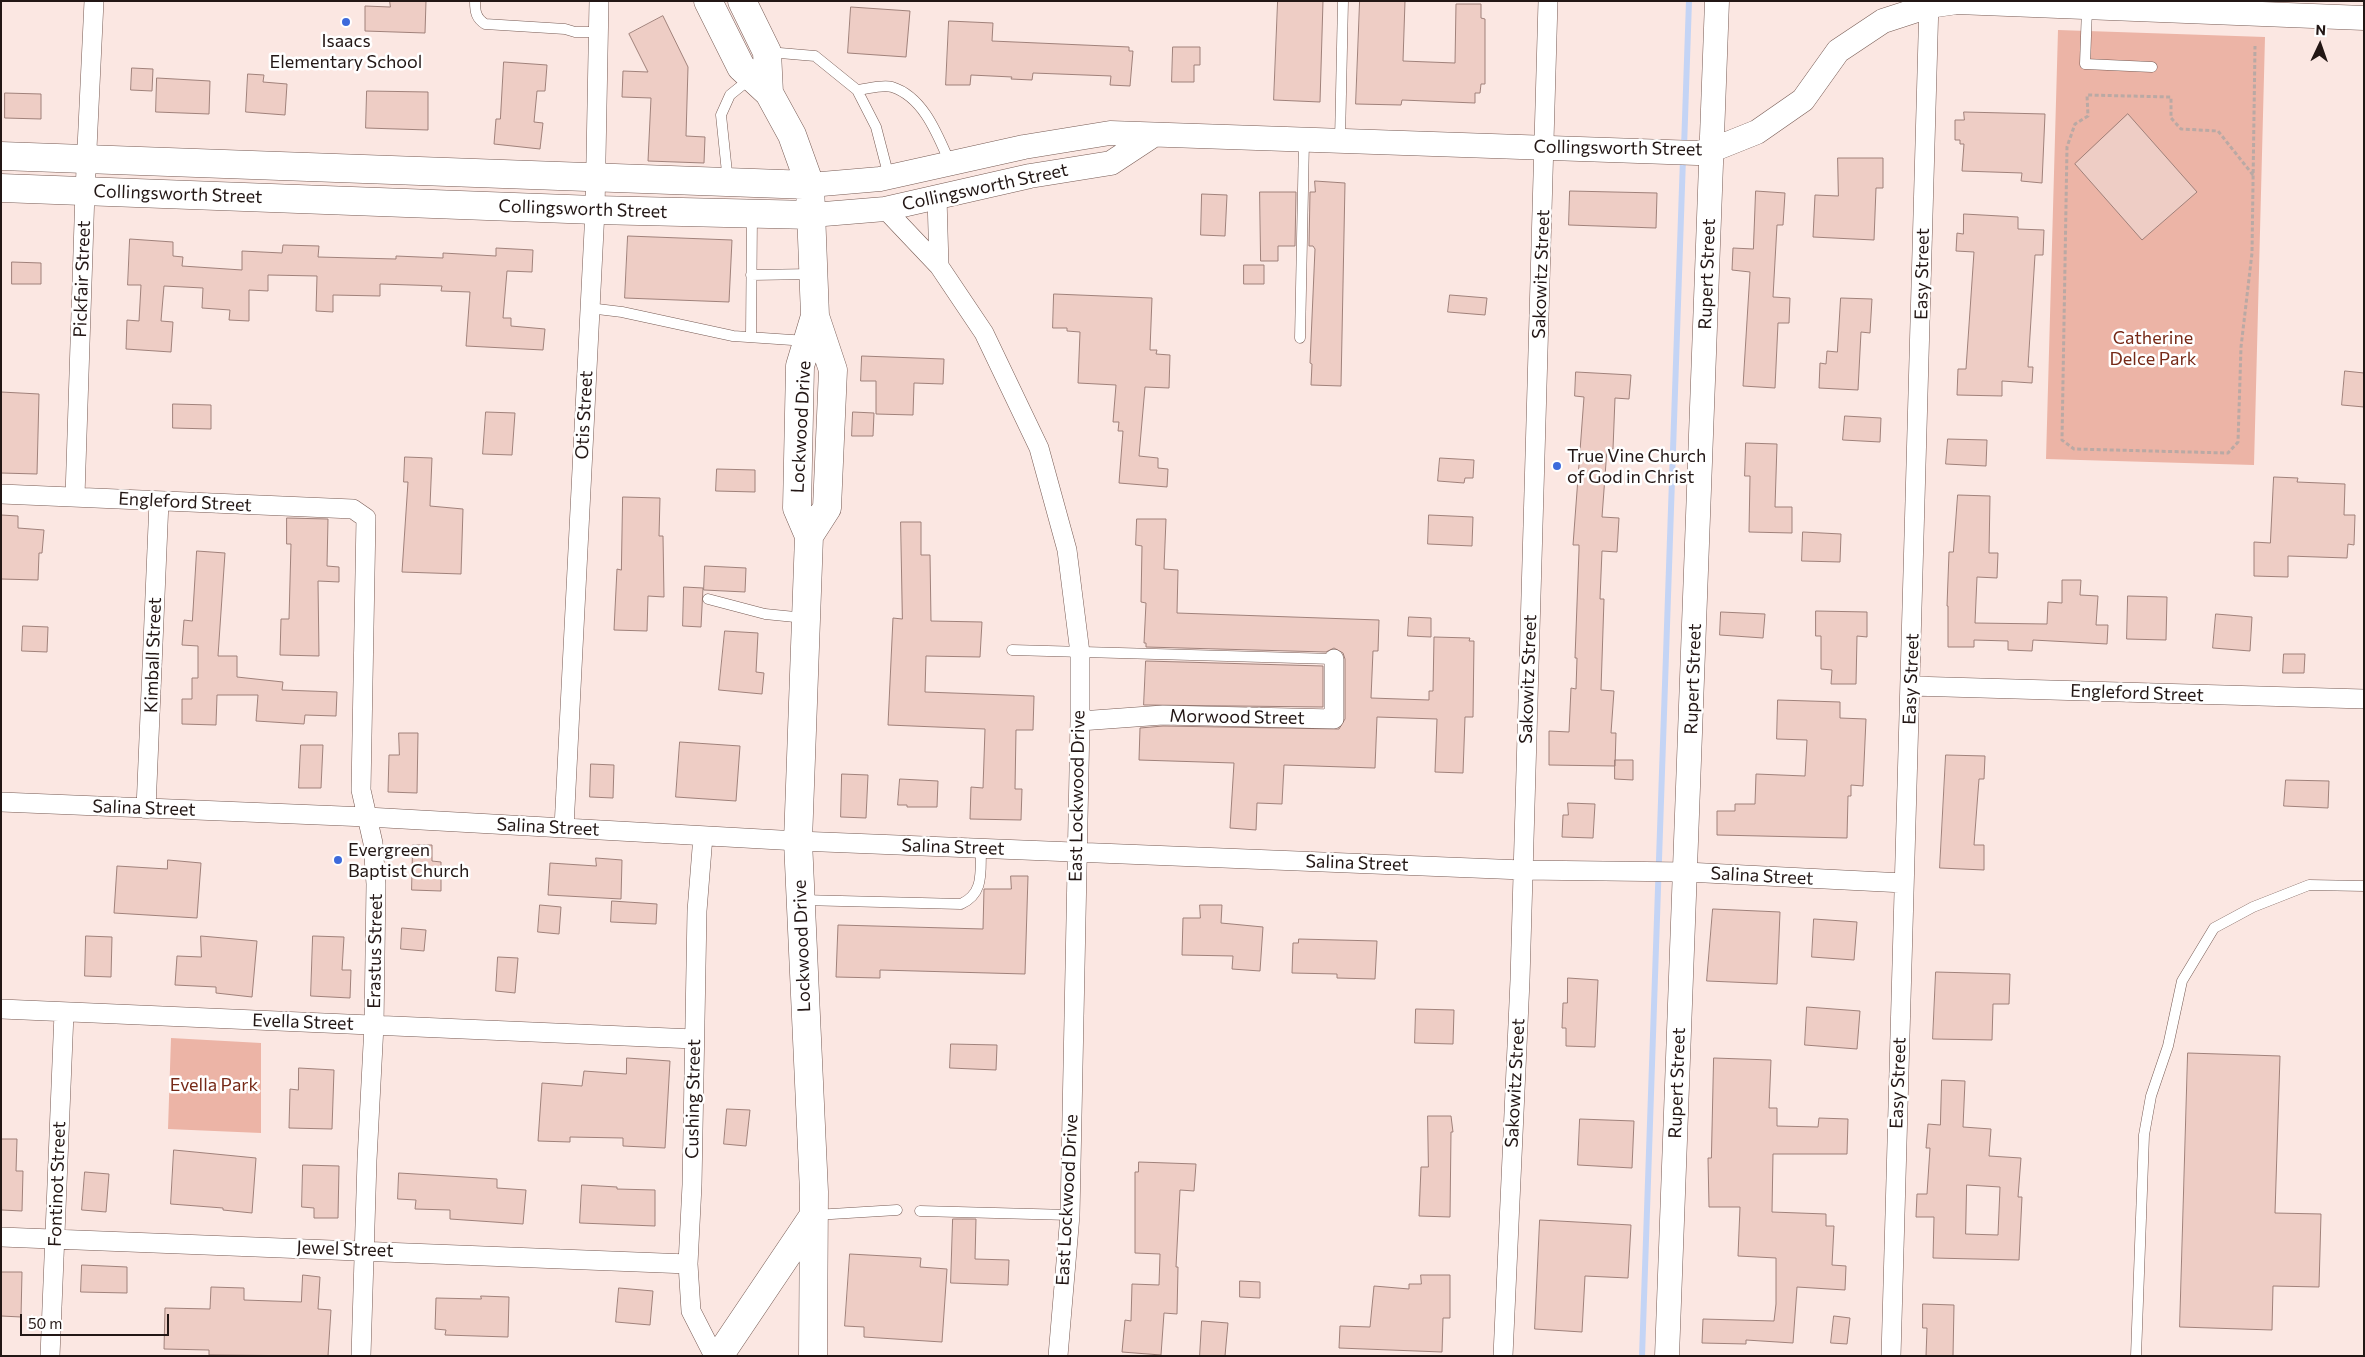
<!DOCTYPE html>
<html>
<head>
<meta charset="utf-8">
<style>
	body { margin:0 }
	#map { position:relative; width:2365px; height:1357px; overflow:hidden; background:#fbe7e2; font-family:Commissioner,sans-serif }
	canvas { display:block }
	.frame { position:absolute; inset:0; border:2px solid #231715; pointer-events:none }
	.north { position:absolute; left:2295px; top:20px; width:50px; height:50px; -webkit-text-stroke:4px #fff; paint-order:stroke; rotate:3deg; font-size:14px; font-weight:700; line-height:20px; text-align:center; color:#231715 }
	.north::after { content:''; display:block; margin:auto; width:18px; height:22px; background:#231715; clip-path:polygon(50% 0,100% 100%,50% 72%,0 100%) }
	.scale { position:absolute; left:20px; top:1314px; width:149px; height:22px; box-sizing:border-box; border:2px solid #231715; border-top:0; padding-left:6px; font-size:15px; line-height:18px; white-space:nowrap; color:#231715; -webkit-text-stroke:4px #fff; paint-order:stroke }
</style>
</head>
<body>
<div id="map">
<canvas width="2365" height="1357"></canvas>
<div class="frame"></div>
<div class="north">N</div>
<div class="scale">50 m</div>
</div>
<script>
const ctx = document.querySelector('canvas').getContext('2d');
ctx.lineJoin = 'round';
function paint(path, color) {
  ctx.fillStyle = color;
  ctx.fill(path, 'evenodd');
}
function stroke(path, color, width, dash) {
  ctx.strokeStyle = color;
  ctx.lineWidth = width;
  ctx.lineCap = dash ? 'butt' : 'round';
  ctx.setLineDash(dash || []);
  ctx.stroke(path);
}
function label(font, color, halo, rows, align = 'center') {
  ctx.font = font + ' Commissioner,sans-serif';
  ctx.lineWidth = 5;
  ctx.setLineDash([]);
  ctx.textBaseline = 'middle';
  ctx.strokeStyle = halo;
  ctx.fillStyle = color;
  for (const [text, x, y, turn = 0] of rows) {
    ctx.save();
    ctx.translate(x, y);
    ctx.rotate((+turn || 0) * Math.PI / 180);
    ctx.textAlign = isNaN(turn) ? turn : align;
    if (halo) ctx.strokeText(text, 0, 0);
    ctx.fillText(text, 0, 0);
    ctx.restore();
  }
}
const green = new Path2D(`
	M2058,30L2265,37L2254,465L2046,459Z
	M171,1038L261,1043V1133L168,1129Z`);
const stream = new Path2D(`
	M1684,148L1689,1
	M1642,1356L1683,158`);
const building = new Path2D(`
	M390,1H426L425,33L365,31V6L390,7Z
	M1278,1H1323L1320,102L1274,100Z
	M1360,1H1405L1403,61L1455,63L1456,4H1481V18L1485,19V84H1481L1480,93H1475V103L1402,100L1401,105L1356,104Z
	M851,7L910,11L906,57L848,53Z
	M663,16L688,67L686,136L705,137L704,163L648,161L651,98L622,97L623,71L648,72L629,34Z
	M949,21L993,23L992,41L1129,47V51H1133L1130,86L1110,85L1111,76L1033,73L1032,80L1011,79L1012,77L971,75L970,85H946Z
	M1173,47H1200V65H1194V82H1172Z
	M504,62L547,65L545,91H537L534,122L543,123L540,149L494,144L496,119H500Z
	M132,68L153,69L152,91L131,90Z
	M248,74L264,75L263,82L287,84L285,115L246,112Z
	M157,78L210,81L209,114L156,112Z
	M367,91L428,92V130L366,128Z
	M5,93L41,94V119L5,118Z
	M1964,112L2045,114L2042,183L2021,181L2022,173L1962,171L1964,144H1960V140H1955V120H1964Z
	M2128,114L2197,192L2142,240L2075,164Z
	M1838,158H1883V188H1876L1874,240L1813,237L1815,195L1838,196Z
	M1315,181L1345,183L1341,386L1311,385L1312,364L1310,363L1315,249L1313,246H1309L1310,192H1315Z
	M1570,191L1657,193L1656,228L1569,225Z
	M1756,191L1785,193L1783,225H1777L1773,297L1790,298L1789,323H1778L1775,388L1743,386L1750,272L1732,270L1733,248L1753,249Z
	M1260,192H1296L1295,246H1278V261H1261Z
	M1202,194L1227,195L1225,236L1201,235Z
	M1964,214L2018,217V229L2044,230L2043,255H2035L2028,367H2033L2032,383L2002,381V396L1957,395L1958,369H1966L1974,252L1956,251L1957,233L1963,234Z
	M628,236L732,240L729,302L625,298Z
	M130,239L173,242V256L183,257L182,266L242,270V251L282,253L283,245L319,246L318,257L396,259V256L443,258V253L496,256V248L533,250L532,272L507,271L503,318H511V326L545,329L543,350L466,346L470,292L441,291L442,286L380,284V296L333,295V312L316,311L317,276L268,275V291L249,290V321L229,320L230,310L202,308L203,288L164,286L161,321L173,322L171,352L126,349L127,320L139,321L141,285H128Z
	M12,262L41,263V284H12Z
	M1244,265H1264V284H1244Z
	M1054,294L1152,298L1150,350H1157L1156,354L1170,355L1169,388L1145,387L1139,456L1158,458V468L1168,469L1167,487L1119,483L1123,431H1118L1119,422H1113L1116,385L1078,383L1080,332L1067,331V328H1053Z
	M1450,295L1487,298L1485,315L1448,312Z
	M1841,298L1872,299L1870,333L1861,332L1858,390L1819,388L1820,363L1826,364L1827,351L1837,352Z
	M862,356L944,359L943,384L914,383L913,415L876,414V381H861Z
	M2345,371L2364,373V407L2342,405Z
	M1576,372L1631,375L1629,399L1615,398L1613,449H1607L1602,517L1619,518L1617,552L1602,551L1600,599H1604L1601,690L1614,691L1611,733H1616L1615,766L1549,765V731L1569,732L1571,688L1576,689L1577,658H1575L1579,550V545H1573L1584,397L1575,396Z
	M1,392L39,394L37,474L1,473Z
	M173,404L211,405V429L173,428Z
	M486,412L515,413L512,455L483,454Z
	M853,412L874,413L873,436H852Z
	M1845,416L1881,418L1880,442L1843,440Z
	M1948,439L1987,440L1986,466L1946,464Z
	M1746,443L1777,444L1775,507H1792V533L1749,532L1750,476H1745Z
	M405,457L432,458L430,506L463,509L461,574L402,572L408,482H404Z
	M1440,458L1474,460L1473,478H1465L1464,483L1438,481Z
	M717,469L755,470V492L716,491Z
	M2274,477L2298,478L2297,482L2345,484L2344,515H2355L2354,545L2348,544L2347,558L2288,556V577L2254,576V542L2270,543Z
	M1958,495L1990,496L1989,553H1998L1997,578L1977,577L1975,623L2047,624L2048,602L2062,603V580H2081L2080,595L2098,596L2096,625H2108L2107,644L2033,640L2032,651L2008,650V641L1974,640V647H1948V606H1947L1949,552H1953Z
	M623,497L660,498L659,536H663L664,597L648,596L647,631L614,630L617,569L621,570Z
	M1,515L18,516V528L44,530L42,553H39L38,580L1,579Z
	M1429,515L1473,517L1472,546L1428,544Z
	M287,518L328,519L327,566L339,567V582L318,581L319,656L280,655L281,619H289L291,544H287Z
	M1137,519H1166L1164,569L1178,570L1177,613L1379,620L1378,651H1373L1371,698L1429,700V691H1433L1434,637L1470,638L1469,641H1474L1473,717H1465L1463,773L1435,772L1437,719L1377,717L1375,768L1284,765L1282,804L1257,803L1256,830L1230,828L1234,763L1139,760L1140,728L1163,726L1339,729L1345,719V659L1343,653L1334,648L1326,652L1146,647V643H1144L1146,603L1141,602L1142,546L1136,545Z
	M901,522H921V555H930L931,621L982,622L980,657L926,656L925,692L1034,696L1033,730H1016L1015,789H1022L1021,820L970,819L971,787L983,788L985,729L888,725L893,618L902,619Z
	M1803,532L1841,534L1840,562L1802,561Z
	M197,551L225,553L218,656H237V677L283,682L282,690L337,692L336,716L305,715L304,724L256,721L258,695H217L216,725L182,724V699H192V678H198V646L182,645L184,620L192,621Z
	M705,566L746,568L745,592L704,590Z
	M684,587L703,588L701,627L683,626Z
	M2128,596L2167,597L2166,640L2127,639Z
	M1816,611L1867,612V637L1857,636L1856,684H1831L1832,670L1821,669V636H1816Z
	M1721,612L1765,614L1763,638L1720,635Z
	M2216,614L2252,617L2250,651L2213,648Z
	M1409,617L1431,618V637L1408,636Z
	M23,626L48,627L47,652L22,651Z
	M725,631L758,633L756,672L764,673L762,694L719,690Z
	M2284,654H2305L2304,673H2283Z
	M1146,661L1323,666V707L1144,705Z
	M1778,700L1840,702V718L1866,719L1863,786L1851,785V796H1848L1847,838L1717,835V811H1735V804H1755L1756,774L1805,776L1807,740L1777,739Z
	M399,733H418L417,793L388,792L389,755H399Z
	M680,742L740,746L736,801L676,797Z
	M301,745H323L321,788H299Z
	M1946,755L1985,756L1984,779H1979L1974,845H1984V870L1940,868Z
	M1615,760H1633V780L1615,779Z
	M591,764L614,765L613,798L590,797Z
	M842,774L868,775L866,818L841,817Z
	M900,779L938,781L937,807H907V805H898Z
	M2286,780L2329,781L2328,808L2284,806Z
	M1568,803L1595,804L1593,838L1562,837L1563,815H1568Z
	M413,845H432V861L441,862V891L412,890Z
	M596,858L622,860L621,899L548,895L550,863L596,866Z
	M168,860L201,863L197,918L114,913L117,866L167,869Z
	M1011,876H1028L1025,974L880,970V978L836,977L838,925L983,929L984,889H1011Z
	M612,901L657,904L656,924L611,922Z
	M540,905L561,907L559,934L538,932Z
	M1200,905H1222L1221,923L1263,927L1260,971L1232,969L1233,956L1182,955L1183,918H1200Z
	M1713,909L1780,912L1777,984L1707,981Z
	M1814,919L1857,922L1854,960L1812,957Z
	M402,928L426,930L424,951L401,949Z
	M86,936L112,937L111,977L85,976Z
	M201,936L257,941L252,997L216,993V987L175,985L177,956L201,957Z
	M313,936L344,937L342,970H351L350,998L311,996Z
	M1299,939L1377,941L1375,979L1337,978V974L1292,973L1293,943H1298Z
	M498,957L518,958L515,993L496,991Z
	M1936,972L2010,974L2009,1004H1993L1992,1040L1933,1039Z
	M1568,978L1598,980L1595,1047L1566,1046V1028H1562L1563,1003H1567Z
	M1807,1007L1860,1011L1857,1049L1805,1045Z
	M1416,1009L1454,1010L1453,1044L1415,1043Z
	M951,1044L997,1045L996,1070L950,1068Z
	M2188,1053L2280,1056L2275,1213L2321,1214L2319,1287L2273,1286L2272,1330L2180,1327Z
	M627,1058L670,1061L665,1148L623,1146V1138L570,1137V1142L538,1141L542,1083L582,1086L584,1071L626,1074Z
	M1714,1058L1771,1060L1769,1108H1777V1126L1818,1127L1819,1118L1848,1119L1847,1154H1773L1772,1212L1826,1214V1226H1834L1832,1265L1846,1266L1845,1290L1797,1287L1793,1343L1746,1340V1344L1702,1343L1703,1319L1774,1321L1776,1304V1258L1738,1256L1740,1207H1709L1708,1158H1711Z
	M299,1068L334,1070L332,1129L289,1128L290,1089L298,1090Z
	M1942,1080L1965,1081L1963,1127L1991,1129L1989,1156L2021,1158L2018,1197H2022L2019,1260L1933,1258L1934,1217H1916L1917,1194H1927L1930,1148H1926L1928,1124L1940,1125ZM1967,1185L2000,1187L1998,1235L1966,1234Z
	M727,1109L750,1110L746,1146L724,1144Z
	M1428,1116H1451L1453,1132H1451L1450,1217L1419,1216L1421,1167H1428Z
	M1580,1119L1634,1121L1632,1168L1578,1165Z
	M1,1139H17L16,1171H23L22,1211L2,1210Z
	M174,1150L256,1158L252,1213L223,1210V1208L171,1204Z
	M1139,1162L1196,1164L1194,1191L1180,1190L1176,1267H1178L1177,1314L1164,1313L1161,1355L1122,1352L1125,1320L1131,1321L1132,1284L1159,1285L1160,1254L1135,1253V1172H1138Z
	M303,1165L339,1166L338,1218H314V1208L302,1207Z
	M85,1172L109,1174L106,1212L82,1210Z
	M399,1173L497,1179V1188L526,1190L523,1224L450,1219V1210L415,1209L416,1200L398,1199Z
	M582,1185L617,1187V1189L655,1190V1226L580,1223Z
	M953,1219H976L975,1259L1009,1260L1008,1285L951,1283Z
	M1540,1220L1631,1225L1628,1278L1585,1276L1582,1332L1535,1329Z
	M850,1254L921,1258L920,1267L947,1269L942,1342L864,1337V1327L845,1326Z
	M82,1265L127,1267V1293L81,1292Z
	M1,1272H22L21,1317L1,1316Z
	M303,1275L320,1277L318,1309L331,1310L328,1356L209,1355V1350L164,1349L165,1308L210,1309L211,1287L244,1288V1300L301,1302Z
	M1421,1275H1450V1318H1443L1442,1352L1339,1348L1340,1326L1370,1327L1374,1286L1409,1289V1284H1421Z
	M1240,1281L1260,1282V1298L1240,1297Z
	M619,1288L653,1291L650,1325L616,1322Z
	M481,1296L509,1297L508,1337L445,1335L446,1330L435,1329L436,1298L481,1299Z
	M1923,1304L1954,1305L1953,1356H1926L1927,1328H1923Z
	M1834,1316L1850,1318L1847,1344L1831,1343Z
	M1202,1321L1228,1323L1225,1356H1200Z`);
const path = new Path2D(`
	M2253,175L2218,131L2181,129L2171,118V97L2087,95L2088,116L2075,124L2067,147L2062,440L2074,449L2228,453L2238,442L2241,347L2252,253L2255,46`);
const service = new Path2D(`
	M475,1C475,12 476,18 485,24L565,29L575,32H599
	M2087,8L2085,64L2152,67
	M768,52L815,56L857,90L876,127L889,177
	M857,90C867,89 883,84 892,87C924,97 938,136 950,163
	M1340,140L1343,1
	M728,182L721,115L730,95L751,78
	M751,275L812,274
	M589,308L622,312L733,336L807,341
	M751,336L752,215
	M1300,338L1304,140
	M708,599L765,614L805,618
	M1012,650L1334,659
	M801,900L961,904C985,893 980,871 981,848
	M920,1211L1070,1215
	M815,1215L897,1210
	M2136,1356L2144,1135L2151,1096L2168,1046L2182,981L2214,928L2253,907L2309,885L2364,886`);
const minor = new Path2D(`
	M937,197L939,266
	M885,209L939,266L984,333L1039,448L1067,550L1080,653V721L1070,1215L1058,1356
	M1,494L353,509L366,518L361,790L373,843L376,884L374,1025L367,1160L361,1356
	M75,496L85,191L94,1
	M1911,686L2364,699
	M1080,721L1163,715L1334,719V659
	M1,802L367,817L798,841L1523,870L1686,872L1904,883
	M146,809L159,501
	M564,828L595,210L599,1
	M703,836L697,911L692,1185L688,1264L691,1311L714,1356
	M1,1009L694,1039
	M1,1237L688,1264
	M50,1356L64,1013
	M1503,1356L1520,980L1548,1
	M1891,1356L1929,1`);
const tertiary = new Path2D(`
	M810,185L880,179L1024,147L1110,133L1697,153L1712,150L1757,132L1803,100L1838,51L1883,21L1929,6L1957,2L2364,18
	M812,215L885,209L1030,176L1111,163L1152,136
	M1667,1356L1717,1`);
const secondary = new Path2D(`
	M708,1L741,67L769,93L792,135L810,185L815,316L800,366L797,508L809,536L798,841L814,1192L813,1356
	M742,1L767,52L769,93
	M1,156L810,185
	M1,188L595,210L812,215
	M809,536L827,508L833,370L815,316
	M719,1356L814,1215`);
const markers = [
	[346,22,5,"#3d6adb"],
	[1557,466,5,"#3d6adb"],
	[338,860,5,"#3d6adb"]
];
const poiNames = [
	["Isaacs",346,41,"center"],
	["Elementary School",346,62,"center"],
	["True Vine Church",1567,456],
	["of God in Christ",1567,477],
	["Evergreen",348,850],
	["Baptist Church",348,871]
];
const streetNames = [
	["Collingsworth Street",1618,148,1],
	["Collingsworth Street",985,187,-12],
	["Collingsworth Street",178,194,2],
	["Collingsworth Street",583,209,2],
	["Sakowitz Street",1541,274,-88],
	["Rupert Street",1707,274,-88],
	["Easy Street",1922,274,-89],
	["Pickfair Street",82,279,-88],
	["Otis Street",584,415,-87],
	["Lockwood Drive",801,427,-87],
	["Engleford Street",185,502,3],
	["Kimball Street",153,655,-88],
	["Sakowitz Street",1528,679,-88],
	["Rupert Street",1693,679,-88],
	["Easy Street",1911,679,-88],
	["Engleford Street",2137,693,2],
	["Morwood Street",1237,717,1],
	["East Lockwood Drive",1077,796,-89],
	["Salina Street",144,808,2],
	["Salina Street",548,827,3],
	["Salina Street",953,847,2],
	["Salina Street",1357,863,2],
	["Salina Street",1762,876,3],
	["Lockwood Drive",802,946,-92],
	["Erastus Street",375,951,-89],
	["Evella Street",303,1022,2],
	["Sakowitz Street",1515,1083,-87],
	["Rupert Street",1677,1083,-88],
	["Easy Street",1898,1083,-88],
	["Cushing Street",693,1099,-89],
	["Fontinot Street",57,1184,-88],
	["East Lockwood Drive",1067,1200,-87],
	["Jewel Street",345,1249,2]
];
const parkNames = [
	["Catherine",2153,338],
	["Delce Park",2153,359],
	["Evella Park",214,1085]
];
paint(green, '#ecb4a6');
stroke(stream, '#c4d4f5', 6);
paint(building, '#eecdc5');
stroke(building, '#a0817a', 1);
stroke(service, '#775b54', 11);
stroke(minor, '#775b54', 20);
stroke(tertiary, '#775b54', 25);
stroke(secondary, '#775b54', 29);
stroke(path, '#baa9a4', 3, [4, 2.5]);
stroke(service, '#fff', 10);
stroke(minor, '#fff', 19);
stroke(tertiary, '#fff', 24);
stroke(secondary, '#fff', 28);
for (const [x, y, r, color] of markers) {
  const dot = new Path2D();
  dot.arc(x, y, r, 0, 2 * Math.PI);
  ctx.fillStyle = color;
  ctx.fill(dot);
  stroke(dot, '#fff', 2);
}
label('18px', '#231715', '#fff', poiNames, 'left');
label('18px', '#231715', '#fff', streetNames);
label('18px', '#762917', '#fff', parkNames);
</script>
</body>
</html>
